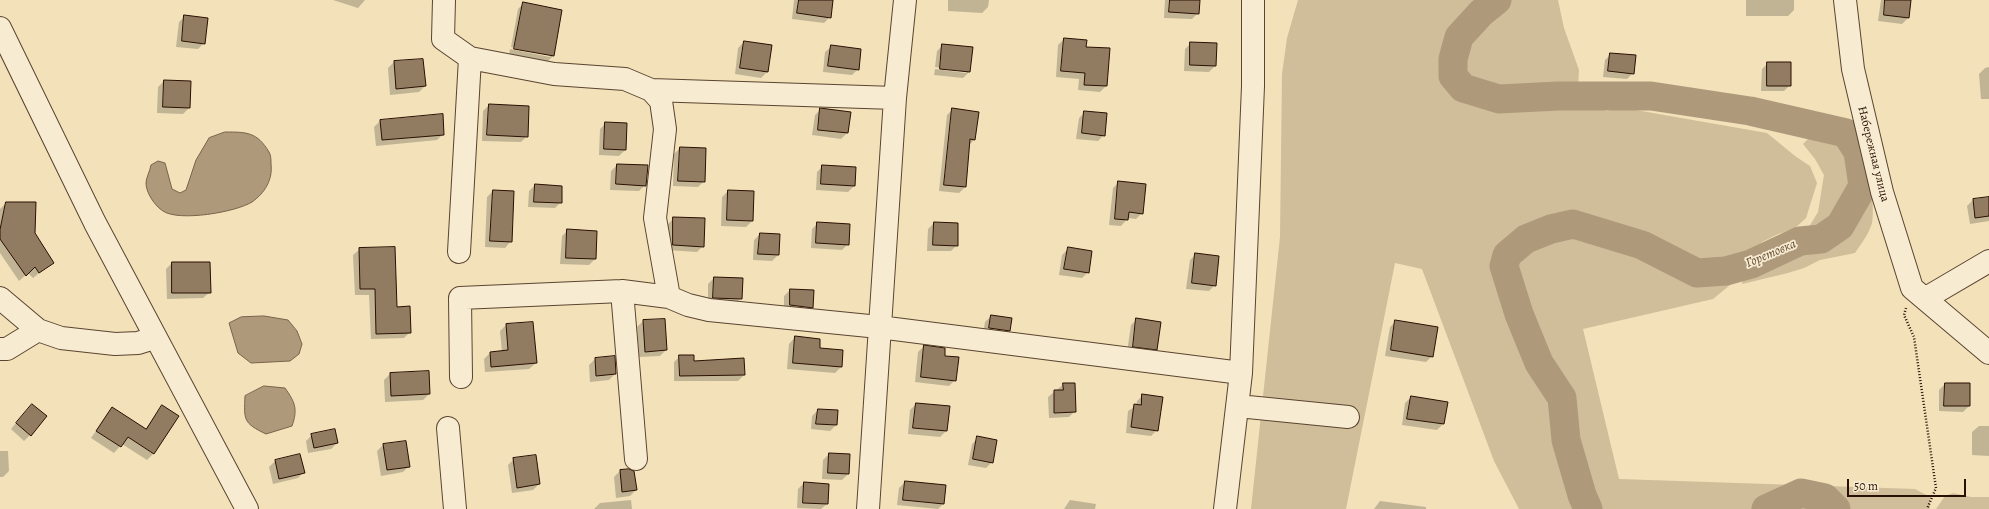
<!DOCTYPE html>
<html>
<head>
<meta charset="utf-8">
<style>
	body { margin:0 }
	#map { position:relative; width:1989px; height:509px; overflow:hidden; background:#f2e1b9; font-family:Alegreya,serif }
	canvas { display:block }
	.scale { position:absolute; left:1847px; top:479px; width:119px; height:18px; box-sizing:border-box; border:2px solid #290f02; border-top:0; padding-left:5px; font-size:12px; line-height:14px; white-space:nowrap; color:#290f02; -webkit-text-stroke:3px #f7ecd2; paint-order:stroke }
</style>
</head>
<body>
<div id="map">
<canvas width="1989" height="509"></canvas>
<div class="scale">50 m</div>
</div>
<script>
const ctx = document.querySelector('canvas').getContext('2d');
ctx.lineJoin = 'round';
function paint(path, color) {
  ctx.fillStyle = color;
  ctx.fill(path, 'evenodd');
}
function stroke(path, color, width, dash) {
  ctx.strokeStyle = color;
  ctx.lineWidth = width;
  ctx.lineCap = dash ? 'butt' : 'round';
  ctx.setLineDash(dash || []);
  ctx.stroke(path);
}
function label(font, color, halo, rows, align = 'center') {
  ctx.font = font + ' Alegreya,serif';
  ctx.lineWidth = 3.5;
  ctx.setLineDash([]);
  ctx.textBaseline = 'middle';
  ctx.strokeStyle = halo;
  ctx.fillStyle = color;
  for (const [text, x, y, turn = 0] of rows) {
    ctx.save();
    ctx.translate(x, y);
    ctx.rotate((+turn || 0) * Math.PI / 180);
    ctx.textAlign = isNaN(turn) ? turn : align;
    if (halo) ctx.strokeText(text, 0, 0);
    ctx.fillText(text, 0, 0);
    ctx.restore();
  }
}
const green = new Path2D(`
	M1298,0H1558L1564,28L1579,70L1578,88L1606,111L1624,108L1767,133L1795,156L1810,166L1817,183L1806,218L1794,229L1778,234L1762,242L1749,255L1730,285L1713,299L1583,329L1619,479L1915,489L1930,497V509H1519L1494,461L1422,269L1395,263L1346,509H1251L1280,237L1282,74L1287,38Z
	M1832,125C1843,134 1854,142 1862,153C1870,166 1875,208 1872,223C1869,234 1861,244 1855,253L1820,260L1804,268L1788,273L1742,284L1745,264L1775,242L1809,227L1818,212L1824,175L1815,159L1803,144L1816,131Z
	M1953,493L1971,497H1989V509H1936L1945,496Z`);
const water = new Path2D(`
	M225,132C247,132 257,132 269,152C271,155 271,160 271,164C273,179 265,193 252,202C236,212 179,222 163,211C155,206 146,193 146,183C146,178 150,171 151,165L158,161L165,163L172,189L180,193L186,190L196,160L209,138Z
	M264,316L288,320L297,331L302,344L299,354L290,361L251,363L238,353L229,323L241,317Z
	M264,386L285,388C295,402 298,409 292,426L266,434C243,423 244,420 245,396Z`);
const shadow = new Path2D(`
	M333,0H365L358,8Z
	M794,0H832L830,17L824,23L792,19Z
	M948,0H989L988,7L982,13L948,11Z
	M1165,0H1199L1198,13L1192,19L1164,18Z
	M1746,0H1794V10L1788,16H1746Z
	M1881,0H1910L1908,18L1902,24L1878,21Z
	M524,3L561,10L553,56L547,62L509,55L510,49L550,57V55L511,47L518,9Z
	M185,16L204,43L198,49L176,47L179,22Z
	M1064,39L1085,48L1106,86L1100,92L1078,90L1079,79L1056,77L1058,45Z
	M744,42L767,72L761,78L735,74L738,48Z
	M1191,43L1215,66L1209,72L1184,71L1185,49Z
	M943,45L969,72L963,78L934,75L935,69L966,73V71L935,67L937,51Z
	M832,46L858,69L852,75L823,72L825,52Z
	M1611,54L1633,73L1627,79L1603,77L1605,60Z
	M394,62L425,86L419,92L390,95L388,68Z
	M1768,63L1790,85L1784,91H1761L1762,69Z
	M1989,67V99H1981L1979,74L1985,68Z
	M164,81L189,108L183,114L157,113L158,87Z
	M489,105L527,136L521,142L482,141L483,111Z
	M821,109L850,113L847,133L841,139L812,135L815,115Z
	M953,109L974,140L969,145L965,187L959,193L939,191L947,115Z
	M1085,112L1104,135L1098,141L1076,139L1079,118Z
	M380,121L443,134L437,140L376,146L374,127Z
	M606,123L626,124L625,150L619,156L599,155L600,129Z
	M680,148L705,149L704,181L698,187L673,186L674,154Z
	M617,165L647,166L645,185L639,191L610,190L611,171Z
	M823,166L854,186L848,192L816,190L817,172Z
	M1119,182L1142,213L1136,219L1128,218L1121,226L1109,225L1113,188Z
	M535,185L561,202L555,208L528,207L529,191Z
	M493,191L511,241L505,248L485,247L487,197Z
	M728,191L752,221L746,227L721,226L722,197Z
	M1989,198V221L1970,224L1967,206L1973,200Z
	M6,203L34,234L52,263L33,278L28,273L19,281L0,253V209Z
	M674,218L703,246L697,252L667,250L668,224Z
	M818,223L848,244L842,250L811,248L812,229Z
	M934,223L957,245L951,251H927L928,229Z
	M568,230L596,232L595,259L589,265L560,264L562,236Z
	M760,234L778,255L772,261L753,260L754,240Z
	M360,249L410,332L404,338L371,339L369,295H355L353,255Z
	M1068,249L1088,272L1082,278L1059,275L1062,255Z
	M1196,254L1215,285L1209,291L1186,289L1190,260Z
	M172,263L210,292L203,298L167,299L166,269Z
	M714,278L741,298L735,304H708V284Z
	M790,290L812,307L806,313L784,311V296Z
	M991,316L1010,331L1003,337L983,334L985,322Z
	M1137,319L1156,349L1150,355L1127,352L1131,325Z
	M664,320L666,350L660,356L639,357L637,327L643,321Z
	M1396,321L1432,356L1426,362L1385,356L1390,327Z
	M506,325L536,363L529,369L485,372L484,359L490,353L502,352L500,331Z
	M795,337L818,349L842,351L841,367L835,373L787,369L789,344Z
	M924,346L944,356L955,380L949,386L915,382L918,352Z
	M680,356L693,362L744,375L738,381H674V362Z
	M595,359L615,374L609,380L590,382L589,365Z
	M390,374L429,394L423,400L385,402L384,380Z
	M1064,384L1075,411L1069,417L1049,418L1048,397Z
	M1945,384L1969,406L1963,412L1939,411V390Z
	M1143,395L1157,430L1151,436L1126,433L1128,411L1136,406L1137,401Z
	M1411,397L1447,403L1443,424L1437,430L1402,425L1405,403Z
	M916,404L949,407L946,431L940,437L908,434L910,410Z
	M162,406L177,416L153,454L147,460L122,444L114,453L91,438L112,408L145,430Z
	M818,410L837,411L836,425L830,431L811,429L812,416Z
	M26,411L30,435L24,441L11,429Z
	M1979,426H1989V456L1972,455V432Z
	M312,435L337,443L331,449L308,453L306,441Z
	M978,438L992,462L986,468L968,465L972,444Z
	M405,442L409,466L403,472L381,476L377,451L383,445Z
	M0,451H8L9,471L3,477H0Z
	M829,454L848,474L842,480L822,479L823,460Z
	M514,459L539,484L533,490L512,493L508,465Z
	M275,461L304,472L298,478L273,484L269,467Z
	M629,470L636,490L630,496L616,498L614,477L620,471Z
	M905,482L943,504L938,509L897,505L899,488Z
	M804,483L827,504L821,509L797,508L798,489Z
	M631,500L632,509H594L600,503Z
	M1070,500L1096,504L1095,509H1064Z
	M1380,501L1426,507V509H1374Z`);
const river = new Path2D(`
	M1497,0L1481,13L1459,37L1453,59V76L1463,88L1499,99L1558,96H1651L1750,111L1846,133L1858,152L1863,186L1840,226L1821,239L1800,241L1751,264L1726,271L1697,273L1642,245L1573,224L1551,229L1526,239L1507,255L1504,266L1519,314L1539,363L1562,398L1566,440L1582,495L1588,509
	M1766,509L1801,493L1825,498L1836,509`);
const building = new Path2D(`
	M799,0H833L831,18L797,13Z
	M1170,0H1200L1199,14L1169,12Z
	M1885,0H1911L1909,18L1884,15Z
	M523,2L562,10L554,56L514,49Z
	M184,15L208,18L205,44L182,41Z
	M1064,38L1087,40L1086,47L1110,48L1107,86L1084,85L1085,73L1061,71Z
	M744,41L772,45L768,72L740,68Z
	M1190,42L1217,43L1216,66L1190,65Z
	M942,44L973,47L970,72L940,69Z
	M831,45L861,49L859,70L828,66Z
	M1610,53L1636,55L1634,74L1608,71Z
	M423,59L426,86L396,89L394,61Z
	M1767,62H1791V86H1767Z
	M164,80L191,81L190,108L163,107Z
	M489,104L529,106L528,137L487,135Z
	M820,108L851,112L848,133L818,130Z
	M952,108L979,112L975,140L970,139L966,187L944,185Z
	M1084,111L1107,113L1105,136L1082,133Z
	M443,114L444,135L382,140L380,120Z
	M605,122L627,123L626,150L604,149Z
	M680,147L706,148L705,182L678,181Z
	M617,164L648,165L646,186L616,184Z
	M822,165L856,167L855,186L821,184Z
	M1118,181L1146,184L1143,214L1129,212L1128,220L1115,219Z
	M535,184L562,186V203L534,202Z
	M493,190L514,191L512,242L490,241Z
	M728,190L754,191L753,221L727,220Z
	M1989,197V216L1975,218L1973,199Z
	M6,202H36L35,233L54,263L39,273L35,267L26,276L0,239V230Z
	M673,217L705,218L704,247L673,245Z
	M817,222L850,224L849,245L816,243Z
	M934,222L958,223V246L933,245Z
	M567,229L597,231L596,259L566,258Z
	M760,233L780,234L779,255L758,254Z
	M395,247L397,307L410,306L411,333L376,334L375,289H360L359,248Z
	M1068,247L1092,251L1089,273L1064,269Z
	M1195,253L1219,256L1216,286L1192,283Z
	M172,262H210L211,293H172Z
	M714,277L743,278L742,299L713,298Z
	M790,289L814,290L813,308L790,305Z
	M991,315L1012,318L1010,331L989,328Z
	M1136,318L1161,322L1157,350L1133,347Z
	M665,319L667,350L645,352L643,320Z
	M1395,320L1438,327L1433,357L1391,350Z
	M533,322L537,363L491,367L490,352L508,350L506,324Z
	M795,336L820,339V348L843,350L842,367L793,363Z
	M924,345L945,348V356L959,357L956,381L921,377Z
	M679,355H694V361L744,358L745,375L680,376Z
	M615,356L616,374L596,376L595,358Z
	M429,371L430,394L391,396L390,373Z
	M1063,383H1075L1076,412L1054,413V390H1063Z
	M1945,383H1970V406H1944Z
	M1142,394L1163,397L1158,431L1131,427L1134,404L1141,405Z
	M1411,396L1448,402L1444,424L1407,419Z
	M916,403L950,406L947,431L913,428Z
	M32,404L47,416L31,436L16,423Z
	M162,405L179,416L154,454L128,437L121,447L96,431L112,407L146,429Z
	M818,409L838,410L837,425L816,424Z
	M335,429L338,443L314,448L311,434Z
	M977,436L997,440L993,463L973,459Z
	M406,441L410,467L387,470L383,444Z
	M829,453L850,454L849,474L828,473Z
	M300,454L305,473L279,479L275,460Z
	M536,455L540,484L517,488L513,458Z
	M629,469L634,471L637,490L622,492L620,470Z
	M905,481L946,485L944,504L903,500Z
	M804,482L829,484L828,504L803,503Z`);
const path = new Path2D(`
	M1906,308L1904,315L1914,337L1936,488L1927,509`);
const minor = new Path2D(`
	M444,0L443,39L470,58L554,74L625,79L651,90L661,101L665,129L655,218L669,297
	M1845,0L1853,69L1882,192L1912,288L1989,353
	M0,28L95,223L247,509
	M651,90L895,98
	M459,252L470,58
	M622,291L636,459
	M0,298L38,330L61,338L115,344L138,343L154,338
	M1926,298L1989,261
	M0,349H7L38,330
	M461,377L460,298L622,291L669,297L688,305L709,310L879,327L1241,373
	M1238,406L1348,417
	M448,428L455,509
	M868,509L895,98L905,0
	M1225,509L1241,373L1253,86V0`);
const streetNames = [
	["Набережная улица",1873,154,76]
];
const waterNames = [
	["Горетовка",1771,254,-23]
];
paint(green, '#d0bd9a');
paint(water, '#ae9a7b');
stroke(water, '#79624b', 1);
paint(shadow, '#0003');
stroke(river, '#ae9a7b', 29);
paint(building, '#927c61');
stroke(building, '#290f02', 1);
stroke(minor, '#5b4430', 24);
stroke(path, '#290f02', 2.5, [1, 2]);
stroke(minor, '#f7ecd2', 22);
label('12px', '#290f02', '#f7ecd2', streetNames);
label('italic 13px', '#654e38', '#f7ecd2', waterNames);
</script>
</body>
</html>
